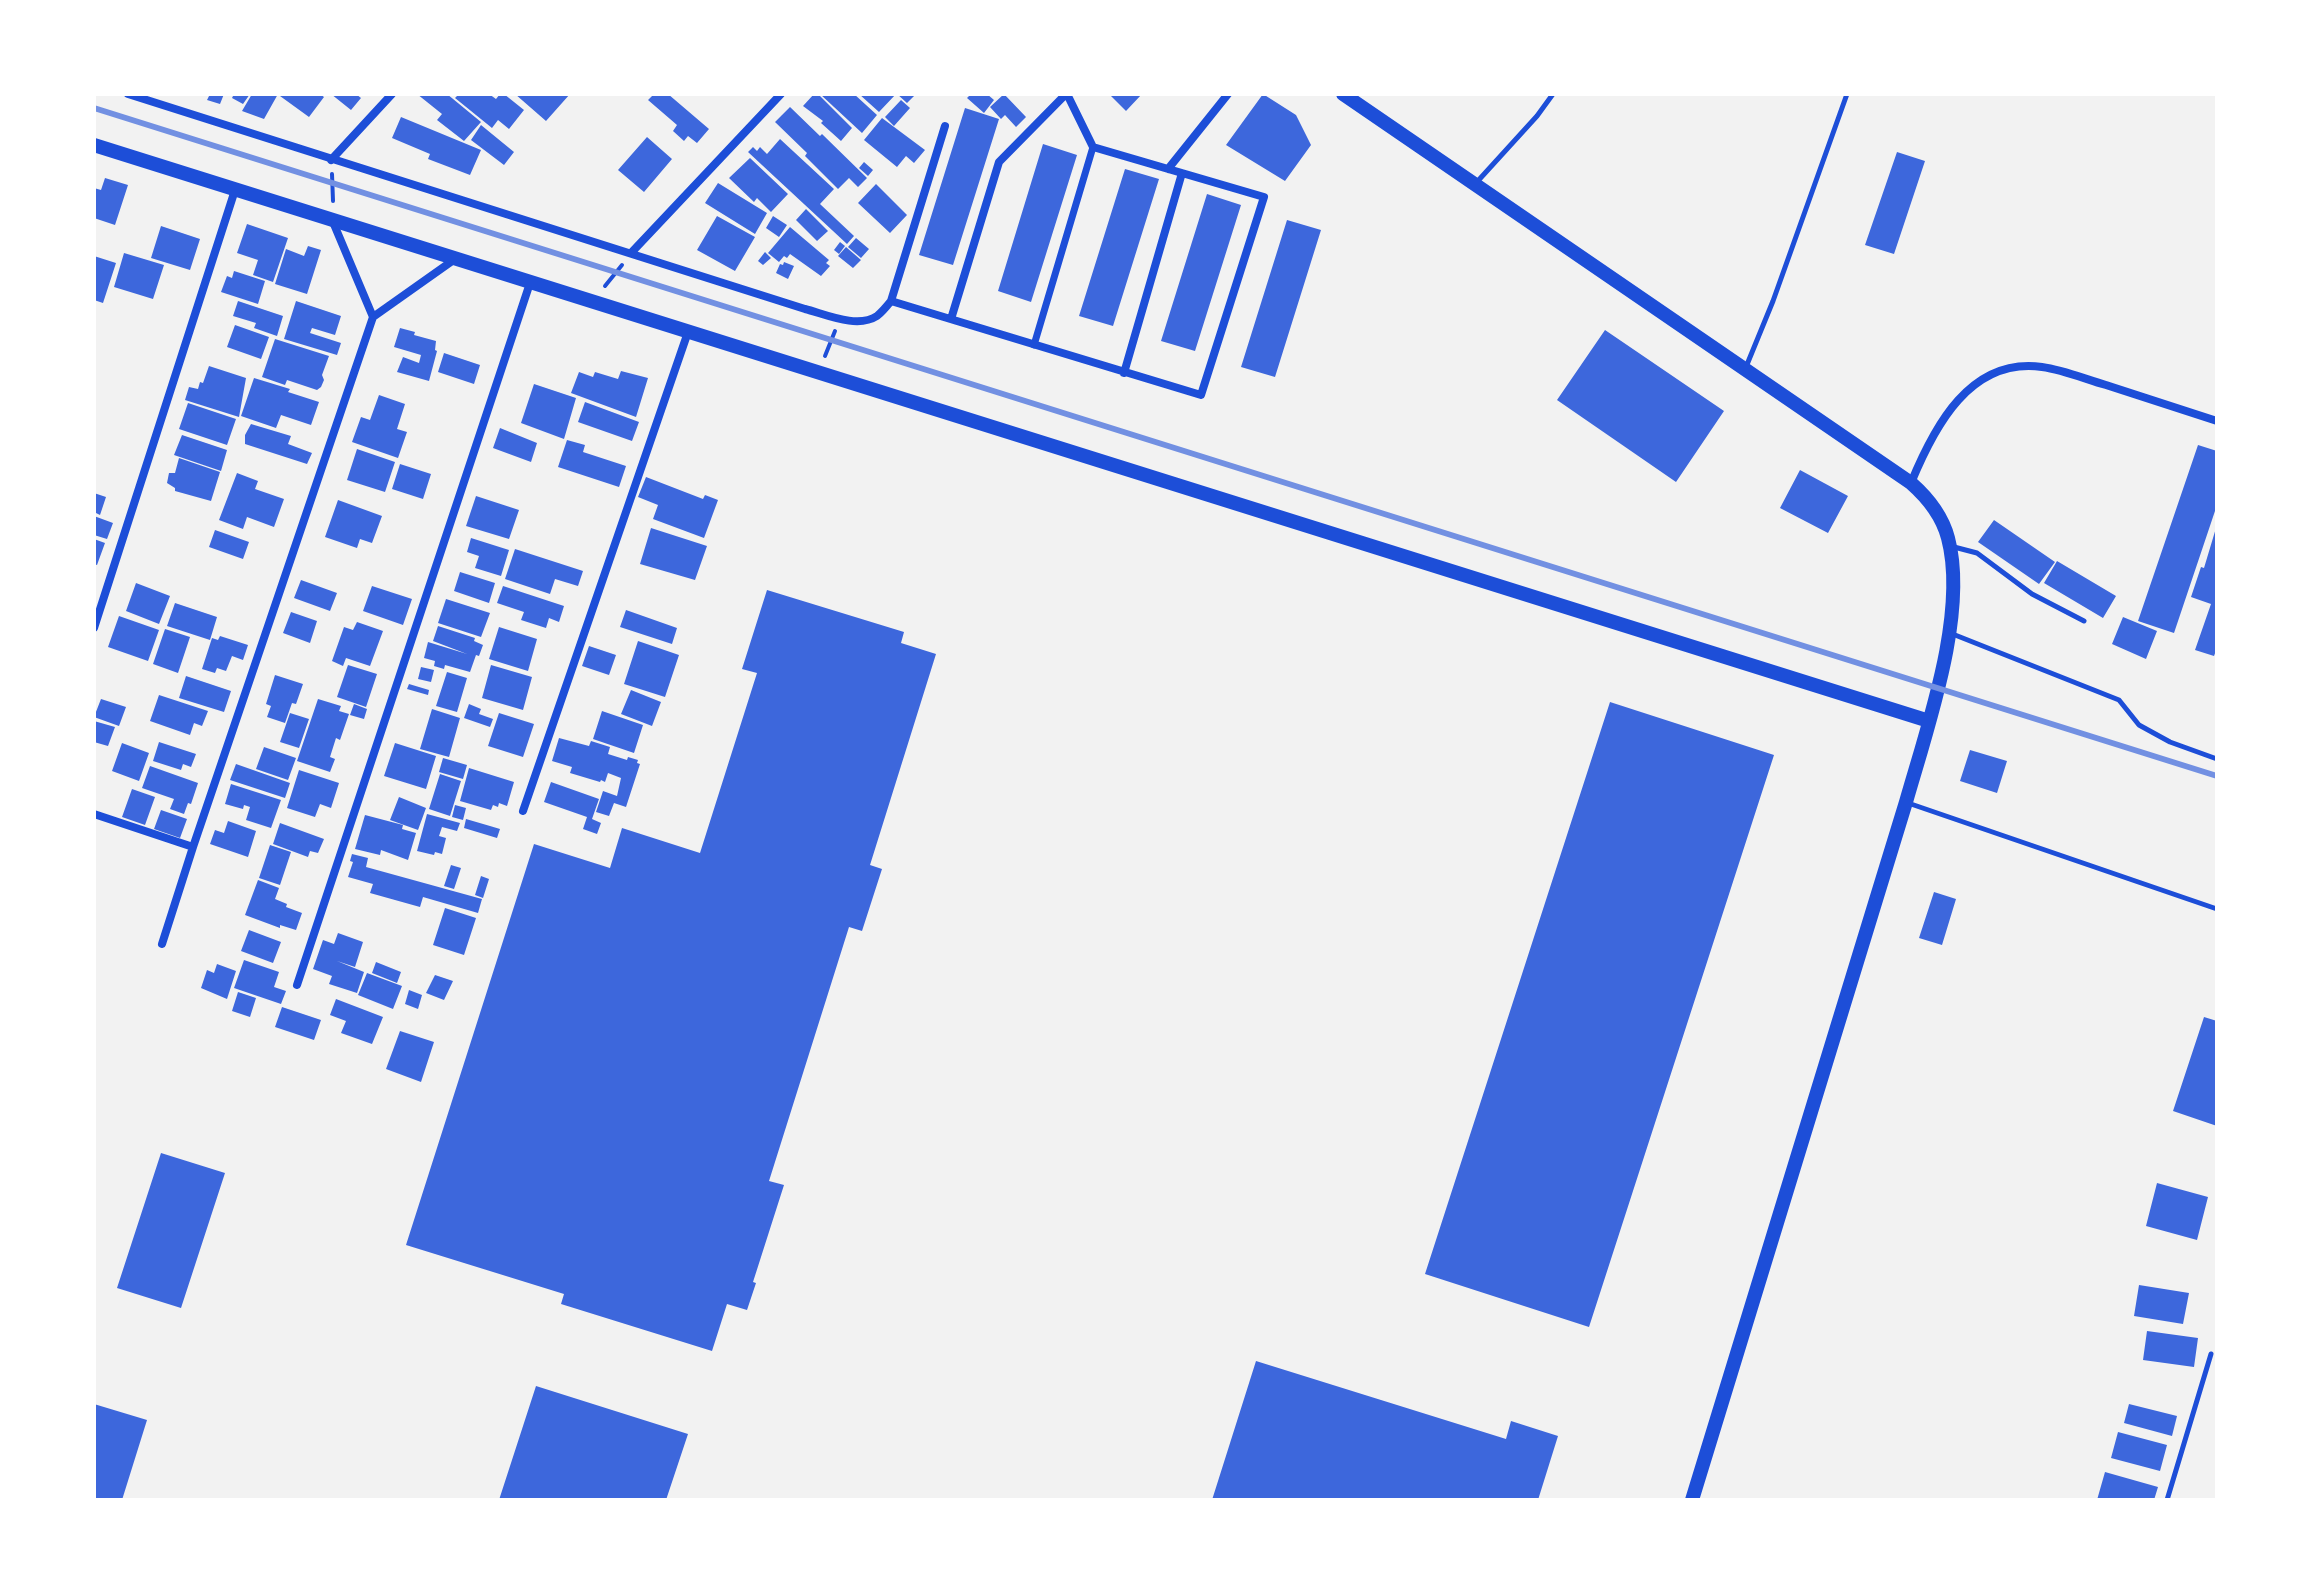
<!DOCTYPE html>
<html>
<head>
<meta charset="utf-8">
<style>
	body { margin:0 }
	#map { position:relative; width:2311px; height:1594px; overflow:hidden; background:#f2f2f2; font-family:"Source Serif 4",serif }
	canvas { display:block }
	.frame { position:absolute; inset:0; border:96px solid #fff; pointer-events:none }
</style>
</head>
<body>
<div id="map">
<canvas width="2311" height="1594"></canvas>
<div class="frame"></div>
</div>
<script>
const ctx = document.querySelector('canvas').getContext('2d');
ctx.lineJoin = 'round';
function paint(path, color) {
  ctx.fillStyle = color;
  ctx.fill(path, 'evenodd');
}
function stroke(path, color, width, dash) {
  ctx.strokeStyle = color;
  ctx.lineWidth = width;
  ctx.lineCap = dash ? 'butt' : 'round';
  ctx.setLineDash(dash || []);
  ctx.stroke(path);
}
const building = new Path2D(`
	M210,94H224L220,104L207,100Z
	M234,94H250L243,104L232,98Z
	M252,94H278L264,119L242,111Z
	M281,94H320L324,97L309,117L280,96Z
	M331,94H356L361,98L351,110Z
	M417,94H447L481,122L464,141L437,120L442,114Z
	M459,94H489L496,99L500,94H504L524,110L509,129L498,120L492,128L455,98Z
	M515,94H570L546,121Z
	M654,94H668L709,129L697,143L688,136L684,141L673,131L677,125L648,100Z
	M814,94H818L852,128L841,141L821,123L823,121L803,106Z
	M820,94H854L877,115L862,133Z
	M859,94H896L879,112Z
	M897,94H916L907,103Z
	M971,94H987L994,100L984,113L967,98Z
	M1004,94L1026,117L1016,127L1005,115L1001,119L990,107Z
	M1109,94H1142L1126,111Z
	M1263,94L1296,115L1311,145L1285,181L1226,145Z
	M901,100L910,108L894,126L885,117Z
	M790,107L820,136L822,134L867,178L858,187L849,178L838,189L805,156L807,153L775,122Z
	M965,108L999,119L953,265L919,255Z
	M401,117L481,150L470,175L428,159L430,154L392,138Z
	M882,118L925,150L914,163L906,156L897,167L864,140Z
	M481,125L514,152L504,165L471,140Z
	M647,137L672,159L644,192L618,170Z
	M780,139L834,189L820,204L854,236L847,244L748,152L753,147L757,151L760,147L767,154Z
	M1043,144L1077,155L1031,302L998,291Z
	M1897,152L1925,161L1894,254L1865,245Z
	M750,158L788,194L771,212L757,198L754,202L729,178Z
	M864,162L873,170L868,176L859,168Z
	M1125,169L1159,179L1113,326L1079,316Z
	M105,178L128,185L115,225L94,218V188L101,190Z
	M718,183L767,213L755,234L705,203Z
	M876,184L907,215L890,233L858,203Z
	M1207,194L1241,205L1195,351L1161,341Z
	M806,209L828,231L817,241L796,220Z
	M717,216L755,237L735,271L697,250Z
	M773,216L787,225L779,237L766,228Z
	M1287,220L1321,230L1275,377L1241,367Z
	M247,224L288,238L273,282L253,275L258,260L237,253Z
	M161,226L200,239L190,270L151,258Z
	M790,227L829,260L826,263L830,266L821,276L790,254L787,258L784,256L779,262L768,253Z
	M856,238L869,249L861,258L848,247Z
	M840,242L845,246L839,254L834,250Z
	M308,246L321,250L307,294L275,284L286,249L304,256Z
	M846,247L861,260L853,268L838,256Z
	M765,252L771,258L763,265L758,261Z
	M124,253L164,265L153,299L114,287Z
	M94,256L116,263L103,303L94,300Z
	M784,262L794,266L788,279L776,273L780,264L783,265Z
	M234,271L265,281L258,304L221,292L227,276L232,278Z
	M238,301L283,316L277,336L254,328L256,323L233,316Z
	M296,301L341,316L335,335L312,328L310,333L341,343L337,355L284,339Z
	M235,325L269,337L261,359L227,347Z
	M400,328L415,332L414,335L436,341L435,350L437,351L429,381L397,372L403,357L419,363L421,355L394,347Z
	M1605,330L1724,411L1676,482L1557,400Z
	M275,339L329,356L322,375L324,380L321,387L317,390L287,380L285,385L262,377Z
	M444,353L480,365L474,384L438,372Z
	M209,366L246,378L239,417L185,400L189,387L198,389L200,382L203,383Z
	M621,371L648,378L636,417L571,393L579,372L593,377L595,372L618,379Z
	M254,378L290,389L288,392L319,402L311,425L281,415L276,428L241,416Z
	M534,384L576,398L564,439L521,423Z
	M379,395L405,404L397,429L407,432L398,458L352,442L361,417L370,420Z
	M585,402L639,422L632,441L578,422Z
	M188,403L236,419L227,445L179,429Z
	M251,424L291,436L288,444L312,453L307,464L245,444V435Z
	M500,428L537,443L531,462L493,448Z
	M182,435L227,450L221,471L174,455Z
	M567,440L585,445L583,452L626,466L619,487L558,467Z
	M2198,445L2217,451V505L2174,633L2138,621Z
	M357,449L395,462L385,492L347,480Z
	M179,458L220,472L211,501L175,491V488L167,483L169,473H175Z
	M400,464L431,474L423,499L392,489Z
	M1800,470L1848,496L1828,533L1780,508Z
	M237,473L258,481L255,489L284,499L274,527L247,517L243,529L219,520Z
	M646,477L703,499L705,495L718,500L704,538L653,519L658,505L638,497Z
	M94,493L106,497L100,515L94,512Z
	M476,496L519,510L509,539L466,526Z
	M338,500L382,516L372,543L360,539L357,548L325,537Z
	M94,516L113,523L107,539L94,535Z
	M1994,520L2055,562L2039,584L1978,542Z
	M651,528L707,546L695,580L640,564Z
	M2216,528L2217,648L2214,656L2195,650L2211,604L2191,597L2201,567L2204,568Z
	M215,530L249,542L243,559L209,547Z
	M471,538L509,550L501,576L475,568L479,556L467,552Z
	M94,539L105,543L97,565L94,564Z
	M515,549L583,571L578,586L555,579L550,594L505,579Z
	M2057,561L2116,596L2103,618L2044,583Z
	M460,572L495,583L489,603L454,591Z
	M301,580L337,593L330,611L294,598Z
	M136,583L170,596L159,624L126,611Z
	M372,586L412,599L403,625L363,611Z
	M503,586L564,606L559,622L549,618L546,628L521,620L524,612L497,603Z
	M767,590L904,632L901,643L936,654L870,865L882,869L862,931L849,927L769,1181L784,1185L753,1282L756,1283L747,1310L727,1304L712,1351L561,1304L564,1294L406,1245L534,844L610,868L622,828L700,853L757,673L742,669Z
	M446,599L490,613L481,637L438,623Z
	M175,603L217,617L210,640L167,626Z
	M626,610L677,628L672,644L620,627Z
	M291,612L317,621L310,643L283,633Z
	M119,616L159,630L148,661L108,647Z
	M2123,617L2157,631L2146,659L2112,644Z
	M357,622L383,631L370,666L346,658L343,666L332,661L344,627L353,630Z
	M438,626L475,638L474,641L483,645L479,656L476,655L470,672L445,665L444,669L434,666L435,661L424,658L428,642L467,654L433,641Z
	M499,627L537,639L528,671L489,659Z
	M165,629L190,637L178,673L153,664Z
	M220,636L248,645L243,660L232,656L226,671L217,668L215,673L202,669L212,638L218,640Z
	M638,641L679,655L665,697L624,684Z
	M589,646L616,655L609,675L582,666Z
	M348,665L377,674L366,707L337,697Z
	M491,665L532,677L523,710L482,698Z
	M421,667L434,670L431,682L418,679Z
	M447,672L467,678L457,712L436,706Z
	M275,675L303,684L296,704L292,703L285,723L267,717L271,706L266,704Z
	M186,676L231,691L224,712L179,698Z
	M409,684L429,690L428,695L407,689Z
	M631,690L661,702L652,726L621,714Z
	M159,695L208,711L202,726L194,723L190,735L150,721Z
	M101,699L126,707L119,726L94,717Z
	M318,699L341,706L339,711L349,714L340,740L336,738L330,757L335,759L330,772L297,761Z
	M1610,702L1774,755L1589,1327L1425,1274Z
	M354,704L367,709L364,719L350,715Z
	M469,704L481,709L479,714L493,719L490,727L464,718Z
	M432,709L460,718L449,757L420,749Z
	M602,711L643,725L634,753L593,739Z
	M290,713L309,719L299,748L280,742Z
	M499,713L534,724L523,757L488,746Z
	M94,721L115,727L108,746L94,742Z
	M559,738L589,746L591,741L610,747L608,754L627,760L628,757L638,760L637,763L640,764L626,807L614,803L609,816L596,812L603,791L617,796L621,778L608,773L605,782L601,780L600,782L570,773L572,767L552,761Z
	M159,742L196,754L191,767L183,764L181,770L153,761Z
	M122,743L149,753L139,781L112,771Z
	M395,743L436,756L426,789L384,776Z
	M264,747L296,758L288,780L256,769Z
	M1970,750L2007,761L1997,793L1960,781Z
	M443,758L467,765L463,779L439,772Z
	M236,764L290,783L285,798L230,780Z
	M150,766L198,783L191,804L188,803L184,814L170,809L174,799L142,788Z
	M469,768L514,782L507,806L499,803L498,807L493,805L491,810L460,801Z
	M299,770L339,783L331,808L320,804L315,817L287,808Z
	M440,774L461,781L450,816L429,809Z
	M551,782L599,799L592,819L601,823L597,834L583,829L587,817L544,802Z
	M231,784L281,800L271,828L246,820L250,807L244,805L243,809L225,804Z
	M132,789L155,797L145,825L122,817Z
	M399,797L426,808L418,830L390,820Z
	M455,805L466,808L463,820L452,817Z
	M161,810L187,819L180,838L154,829Z
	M427,814L460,823L457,831L442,827L439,836L446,838L442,854L435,852L434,855L417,851Z
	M365,815L403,825L402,829L416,833L408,860L381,850L380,855L355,849Z
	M466,819L490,826L489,829L490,826L500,829L497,838L464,828Z
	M228,821L256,831L248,857L210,844L215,830L224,833Z
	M280,823L324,839L318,853L310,851L308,857L273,844Z
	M270,845L291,852L280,885L259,878Z
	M352,854L368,858L366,867L482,899L478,913L423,897L420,907L370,893L373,884L348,877L353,862L350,861Z
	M451,865L461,868L454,889L444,886Z
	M481,876L489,879L483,898L475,895Z
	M258,880L279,888L275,899L287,904L286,907L302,913L296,930L280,925V928L245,915Z
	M1934,892L1956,899L1942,945L1919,938Z
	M445,908L476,918L464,955L433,945Z
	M249,930L281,942L273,963L241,951Z
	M338,933L363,942L355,967L337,961L364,972L357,993L329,984L332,976L313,969L323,940L334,944Z
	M244,960L279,972L274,987L286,991L281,1004L234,988Z
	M376,962L401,972L397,983L372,973Z
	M217,964L236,971L227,999L201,988L207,970L214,973Z
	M367,973L402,986L393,1009L358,995Z
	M435,975L453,981L444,1000L426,993Z
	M409,990L422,995L418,1009L405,1004Z
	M238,992L256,998L250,1017L232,1011Z
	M336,999L383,1017L372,1044L341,1033L346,1021L330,1015Z
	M282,1007L321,1020L314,1040L275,1027Z
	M2204,1017L2217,1021V1126L2173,1111Z
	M400,1031L434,1042L421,1082L386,1069Z
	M161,1153L225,1173L181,1308L117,1288Z
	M2157,1183L2208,1197L2197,1240L2146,1226Z
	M2139,1285L2189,1293L2183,1324L2134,1316Z
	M2147,1331L2198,1338L2194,1367L2143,1360Z
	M1256,1361L1506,1439L1511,1421L1558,1436L1538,1500H1212Z
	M536,1386L688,1434L666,1500H499Z
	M94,1404L147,1420L122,1500H94Z
	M2129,1404L2177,1416L2172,1436L2124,1423Z
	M2118,1432L2167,1445L2160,1471L2111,1458Z
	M2105,1472L2158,1487L2154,1500H2097Z`);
const path = new Path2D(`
	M332,174L333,201
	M605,286L622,265
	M825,356L835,331`);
const service = new Path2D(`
	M1476,183L1537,116L1553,94
	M1746,367L1773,301L1847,94
	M1954,547L1977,553L2032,594L2084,621
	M1950,633L2119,700L2139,725L2170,742L2217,759
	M1908,803L2217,909
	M2167,1500L2211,1354`);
const pedestrian = new Path2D(`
	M1034,345L1093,147`);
const minor = new Path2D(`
	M128,94L805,309C825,314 857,329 877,316C882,312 887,306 891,301
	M945,126L891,301L1201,395L1264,197L1093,147L1067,94
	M331,160L392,94
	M1168,169L1228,94
	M333,222L373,317
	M631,253L781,94
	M951,319L999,162L1066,94
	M1124,373L1182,173
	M1911,483C1934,427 1970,357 2042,367C2064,370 2085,379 2106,385C2143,397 2180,409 2217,421
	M94,628L235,190
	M523,811L688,332
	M94,814L193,847L373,317L455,259
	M162,944L193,847
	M297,985L530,283`);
const secondary = new Path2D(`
	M1343,94L1911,483C1928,498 1942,515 1948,538C1968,613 1927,728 1906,802L1692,1500
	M94,145L1929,721`);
const rail = new Path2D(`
	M94,108L2217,776`);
paint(building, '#3d67dc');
stroke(path, '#1d4ed8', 4);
stroke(service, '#1d4ed8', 5);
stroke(pedestrian, '#1d4ed8', 7);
stroke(minor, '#1d4ed8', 8);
stroke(secondary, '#1d4ed8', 14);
stroke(rail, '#7290e2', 6);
</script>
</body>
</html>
